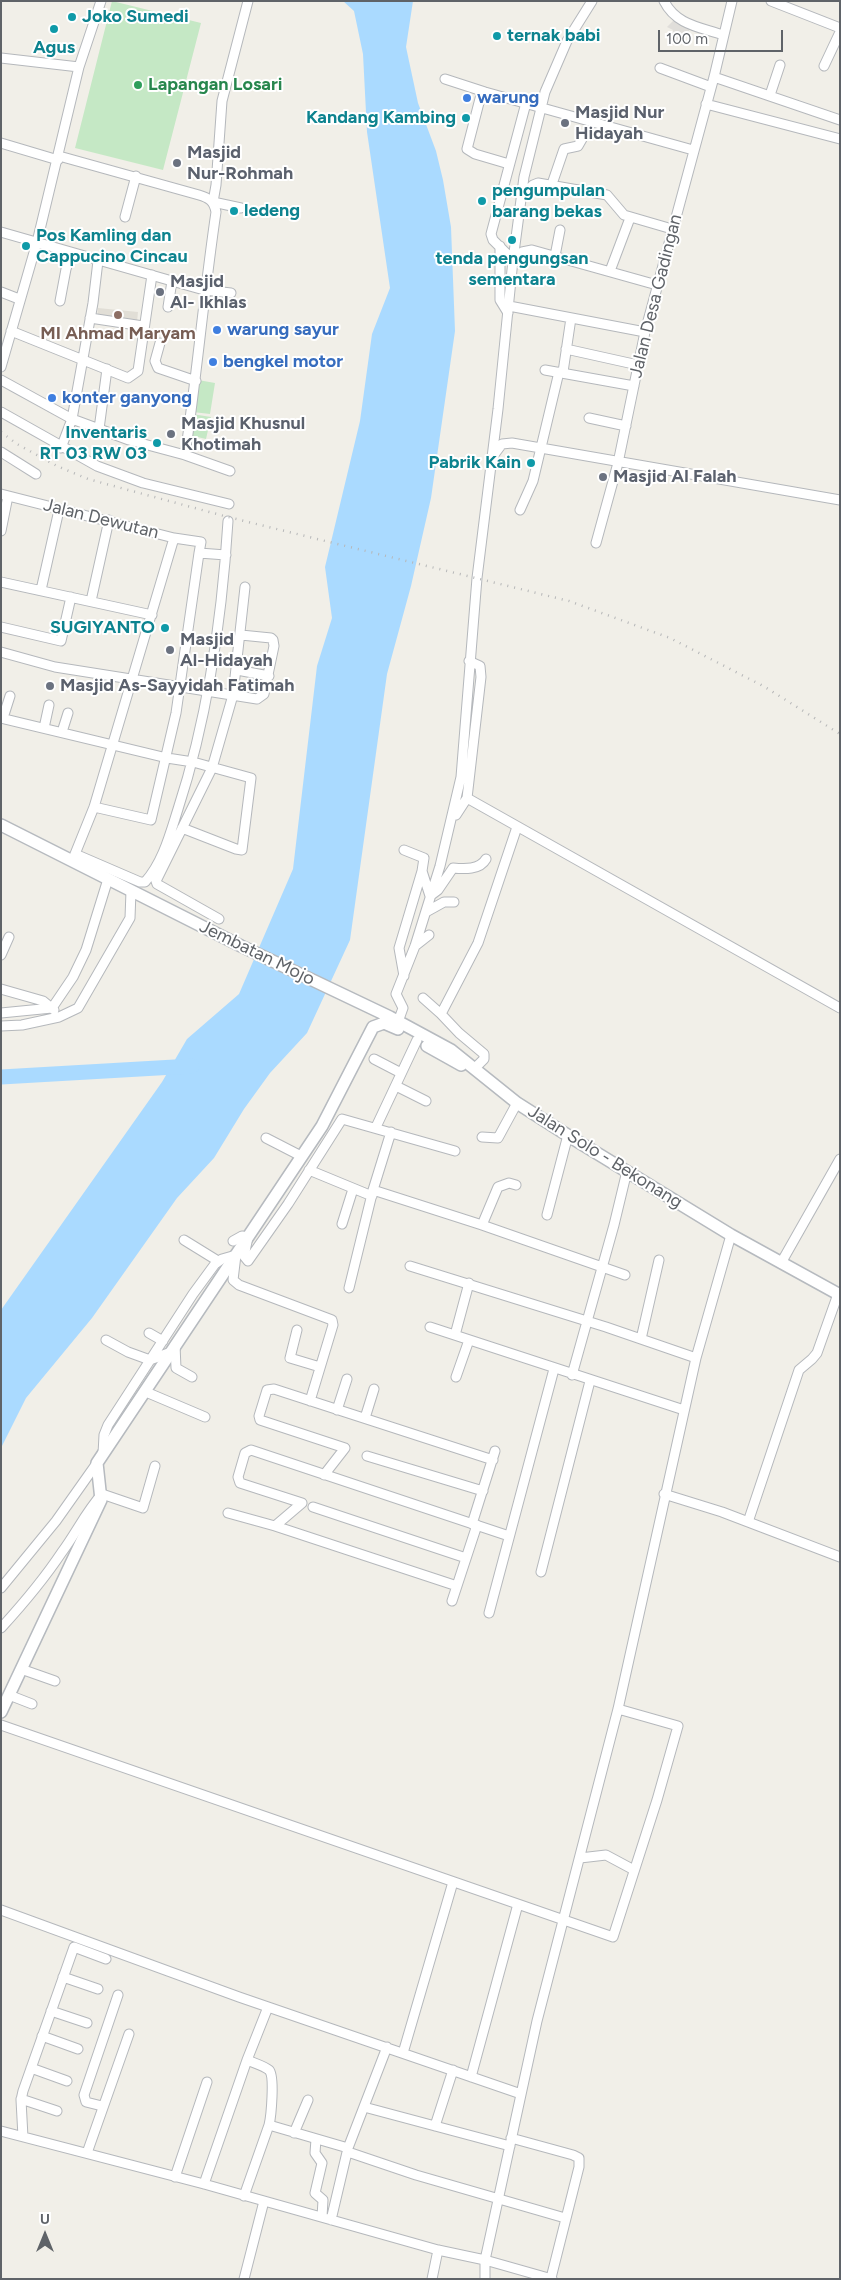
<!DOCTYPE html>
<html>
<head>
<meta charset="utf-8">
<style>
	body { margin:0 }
	#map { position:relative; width:841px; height:2280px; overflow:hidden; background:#f1efe8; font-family:Figtree,sans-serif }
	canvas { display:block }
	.frame { position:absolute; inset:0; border:2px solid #5f6368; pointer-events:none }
	.north { position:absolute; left:20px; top:2210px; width:50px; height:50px; -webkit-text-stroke:4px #fff; paint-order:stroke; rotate:0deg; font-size:14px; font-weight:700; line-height:20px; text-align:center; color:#5f6368 }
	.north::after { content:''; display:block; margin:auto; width:18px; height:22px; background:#5f6368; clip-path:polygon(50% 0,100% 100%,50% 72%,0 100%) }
	.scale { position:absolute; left:658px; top:30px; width:125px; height:22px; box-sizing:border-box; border:2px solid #5f6368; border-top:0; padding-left:6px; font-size:15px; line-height:18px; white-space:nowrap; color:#5f6368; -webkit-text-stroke:4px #fff; paint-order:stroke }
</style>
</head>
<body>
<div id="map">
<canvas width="841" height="2280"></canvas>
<div class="frame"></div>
<div class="north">U</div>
<div class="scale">100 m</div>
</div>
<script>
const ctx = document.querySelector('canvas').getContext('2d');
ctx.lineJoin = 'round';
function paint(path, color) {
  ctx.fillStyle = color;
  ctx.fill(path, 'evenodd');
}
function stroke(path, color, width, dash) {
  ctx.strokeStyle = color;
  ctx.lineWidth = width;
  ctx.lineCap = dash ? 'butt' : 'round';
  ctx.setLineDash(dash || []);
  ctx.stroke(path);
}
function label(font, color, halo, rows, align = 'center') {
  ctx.font = font + ' Figtree,sans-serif';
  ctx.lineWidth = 4;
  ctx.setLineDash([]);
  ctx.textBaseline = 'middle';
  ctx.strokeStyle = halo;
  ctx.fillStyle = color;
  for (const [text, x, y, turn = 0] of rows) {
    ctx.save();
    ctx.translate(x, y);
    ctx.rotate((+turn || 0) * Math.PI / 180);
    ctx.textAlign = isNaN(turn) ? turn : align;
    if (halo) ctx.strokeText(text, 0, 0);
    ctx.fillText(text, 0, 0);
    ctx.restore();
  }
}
const industrial = new Path2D(`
	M675,19L690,29L681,45H668L673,30L667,27Z`);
const education = new Path2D(`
	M98,308L138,312L137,322L97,319Z`);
const green = new Path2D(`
	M112,1L201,23L163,170L75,148Z
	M198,380L215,383L210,414L193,412Z
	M192,414L211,417L206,439L189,435Z`);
const water = new Path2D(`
	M343,1H413L406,47L418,103L436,151L443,180L451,227L455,331L431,498L411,586L387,674L350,940L307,1033L270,1073L244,1109L214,1158L177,1198L92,1318L26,1398L1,1448V1310L162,1082L187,1039L239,994L293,869L317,666L332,618L325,567L360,421L372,334L390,288L367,132L363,54L354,11Z`);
const river = new Path2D(`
	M1,1077L192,1066`);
const street = new Path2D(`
	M664,1C676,25 700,27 723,35
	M771,1L840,28
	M1,58L79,67
	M824,66L840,32
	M660,68L711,87
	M714,77L840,120
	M445,79L485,92L693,150
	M482,91L467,149L475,154L509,164
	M770,95L780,65
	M526,103L491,234L493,240L513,260L522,252L532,250L657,285
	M706,104L840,139
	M1,143L58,160
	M59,156L199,195C209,198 214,201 216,212C204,293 197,374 185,455
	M552,184L564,149L578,146L582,139
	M521,197L533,185L538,183L607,195L624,215L672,229
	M241,208L213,202L216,185L222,101L248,1
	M125,217L136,176
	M1,232L172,281L204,290L231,293
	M500,246V300L508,313
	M555,256L560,230
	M610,271L630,218
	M1,292L19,299
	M60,301L66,269L71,254
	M509,306L645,332
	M168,307L172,281
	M90,318L143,326
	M11,331L128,378L138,371L152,275
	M160,343L155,361L158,368L196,381
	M566,349L638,365
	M1,367L37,242L79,67L101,1
	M545,370L634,386
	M563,372L571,318
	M1,380L72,419L129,440L185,455L230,471
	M1,412L97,466L143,483L229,504
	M589,418L626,426
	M99,429L107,369
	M61,448L72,419L93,303L98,261
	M1,452L36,474
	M493,456L502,444L512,443L840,500
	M1,494L174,538L201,542L199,553
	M520,510L533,481L559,372
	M1,531L8,496
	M596,543L618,463L645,332L714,77L732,1
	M1,582L152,615
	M41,590L59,510
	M91,601L109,520
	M1,627L61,641L71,597
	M1,652L55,667L257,699L264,694L274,646L273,640L271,638L241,635
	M237,670L269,676
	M1,718L167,758L193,762L251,778L242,850L236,849L182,828
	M3,718L10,696
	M44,728L49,705
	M62,732L68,713
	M467,798L840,1008
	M94,807L151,820L176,713L199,553L226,555
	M456,815L467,798L481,677L480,666L469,661
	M404,850L424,858L422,871L430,896L438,890L453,868C464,869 480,870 486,859
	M75,854L140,882H145C163,862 170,834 178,809C208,717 222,618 228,521
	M73,859L94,807L174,538
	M426,912L444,902H454
	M219,919L157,884L156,881L212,768L233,695L245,587
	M415,946L429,935
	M1,955L9,937
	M404,976L399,948L422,871
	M1,989L43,1001L54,1010
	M423,998L441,1014L478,943L517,827
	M1,1013L52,1008L73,977L86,950L108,879
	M441,1014L459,1033L484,1054V1059L475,1068
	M398,1022L403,1008L396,994L415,946L440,866L461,777L477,578L498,409L513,260L524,177L545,92L567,41L592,1
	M1,1026L22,1025L59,1017L78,1008L130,918L131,891
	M374,1059L401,1073
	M396,1086L426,1101
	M376,1127L417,1040
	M482,1137L498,1138L517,1103
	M266,1138L301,1156
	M309,1170L372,1196
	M373,1190L482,1225L625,1275
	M547,1215L568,1135
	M342,1224L353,1189
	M482,1225L498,1187L509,1183L516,1185
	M184,1240L218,1261
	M233,1241L242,1236L248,1237L244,1256L248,1261L288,1204L342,1119L455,1151
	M781,1263L840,1159
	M410,1266L606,1327L696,1358
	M349,1288L373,1190L391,1132
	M430,1327L684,1410
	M297,1330L290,1358L320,1367
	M149,1333L163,1341
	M455,1335L469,1283
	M641,1339L659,1260
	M106,1340L128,1352L150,1360L171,1352
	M175,1345L176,1368L192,1377
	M572,1375L614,1225L627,1171
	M456,1377L469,1340
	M146,1392L205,1417
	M337,1410L347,1379
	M365,1418L374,1389
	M103,1454L104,1435L108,1425L193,1294L215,1264L222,1259L236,1255L233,1280L239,1285L332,1320L333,1325L310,1401
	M367,1456L483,1491
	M324,1475L345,1448L260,1420L259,1416L267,1390L274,1389L493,1460
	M664,1494L722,1512L840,1557
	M302,1503L240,1483L238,1477L245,1453L251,1450L509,1536
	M313,1507L466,1558
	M228,1513L275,1526L457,1586
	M748,1522L799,1370L812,1359L817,1353L838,1294
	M472,1524L495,1451
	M275,1526L302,1503
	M541,1572L590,1381
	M1,1588L56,1521L97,1463
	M452,1601L477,1525
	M489,1613L554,1369
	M1,1628C23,1604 44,1579 62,1552C76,1533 86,1512 102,1494L143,1508L155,1466
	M21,1669L55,1681
	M9,1695L32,1704
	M1,1725L613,1937L657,1800L678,1726L618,1709
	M580,1858L606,1855L634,1870
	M1,1910L239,1997L521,2094
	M63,1977L98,1989
	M51,2011L87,2023
	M42,2036L78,2049
	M403,2053L453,1882
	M247,2060L268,2007
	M31,2068L67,2081
	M471,2077L518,1904
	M21,2099L57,2111
	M102,2106L86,2102L84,2095L118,1995
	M364,2107L510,2146
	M435,2126L453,2070
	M1,2131L204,2184L438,2250L485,2260L552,2279
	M294,2133L308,2100
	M23,2137L21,2100L23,2091L74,1947L106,1959
	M511,2138L573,2155L579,2158V2167L551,2278
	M316,2139L315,2153L322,2163L315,2193L323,2200L322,2217
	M348,2152L416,2175L565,2218
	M87,2153L129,2034
	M175,2177L207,2082
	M204,2184L247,2060C254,2063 264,2066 269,2070C275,2076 271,2117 269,2125
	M244,2196L269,2125L348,2148
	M331,2220L348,2148L387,2047
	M244,2279L264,2201
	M432,2279L438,2250
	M485,2279V2260L537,2021L618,1709L696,1358L731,1235`);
const secondary = new Path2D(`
	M1,825L241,946L390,1017L451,1050L517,1103L572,1138L731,1235L840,1295
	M427,1046L461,1065
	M1,1712L101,1500L97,1463L322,1126L373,1027L384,1023L398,1029`);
const rail = new Path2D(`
	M1,432L17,444L57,466L88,479L228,517L569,601L670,638L765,687L840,734`);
const markers = [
	[72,17,5,"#0f9aa8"],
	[54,29,5,"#0f9aa8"],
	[497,36,5,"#0f9aa8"],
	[138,85,5,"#2e9e5b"],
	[467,98,5,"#3f7fe0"],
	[466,118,5,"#0f9aa8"],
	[565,123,5,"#6b7280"],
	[177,163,5,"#6b7280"],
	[482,201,5,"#0f9aa8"],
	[234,211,5,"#0f9aa8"],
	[512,240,5,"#0f9aa8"],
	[26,246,5,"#0f9aa8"],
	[160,292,5,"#6b7280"],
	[118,315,5,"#8d6e63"],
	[217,330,5,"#3f7fe0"],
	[213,362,5,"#3f7fe0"],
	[52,398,5,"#3f7fe0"],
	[171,434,5,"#6b7280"],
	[157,443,5,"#0f9aa8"],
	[531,463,5,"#0f9aa8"],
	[603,477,5,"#6b7280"],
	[165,628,5,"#0f9aa8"],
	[170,650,5,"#6b7280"],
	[50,686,5,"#6b7280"]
];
const cultureNames = [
	["Joko Sumedi",82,17],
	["ternak babi",507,36],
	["Agus",54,48,"center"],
	["Kandang Kambing",456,118,"right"],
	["pengumpulan",492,191],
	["barang bekas",492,212],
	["ledeng",244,211],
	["Pos Kamling dan",36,236],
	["Cappucino Cincau",36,257],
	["tenda pengungsan",512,259,"center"],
	["sementara",512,280,"center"],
	["Inventaris",147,433,"right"],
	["RT 03 RW 03",147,454,"right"],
	["Pabrik Kain",521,463,"right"],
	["SUGIYANTO",155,628,"right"]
];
const leisureNames = [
	["Lapangan Losari",148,85]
];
const shopNames = [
	["warung",477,98],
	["warung sayur",227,330],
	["bengkel motor",223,362],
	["konter ganyong",62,398]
];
const worshipNames = [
	["Masjid Nur",575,113],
	["Hidayah",575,134],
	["Masjid",187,153],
	["Nur-Rohmah",187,174],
	["Masjid",170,282],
	["Al- Ikhlas",170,303],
	["Masjid Khusnul",181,424],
	["Khotimah",181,445],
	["Masjid Al Falah",613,477],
	["Masjid",180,640],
	["Al-Hidayah",180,661],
	["Masjid As-Sayyidah Fatimah",60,686]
];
const streetNames = [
	["Jalan Desa Gadingan",656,296,-76],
	["Jalan Dewutan",101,519,14],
	["Jembatan Mojo",257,953,26],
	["Jalan Solo - Bekonang",605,1157,32]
];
const educationNames = [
	["MI Ahmad Maryam",118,334]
];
paint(industrial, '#e0deda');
paint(education, '#e1ded6');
paint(green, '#c5e8c5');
paint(water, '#aadaff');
stroke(river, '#aadaff', 15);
stroke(street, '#b5b8bc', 11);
stroke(secondary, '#b6babf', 14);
stroke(street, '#fff', 9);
stroke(secondary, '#fff', 11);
stroke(rail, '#b6b7b8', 2.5, [1, 6]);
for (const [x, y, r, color] of markers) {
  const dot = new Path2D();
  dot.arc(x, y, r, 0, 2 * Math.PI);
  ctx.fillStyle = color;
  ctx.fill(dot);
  stroke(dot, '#fff', 2);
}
label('bold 18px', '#0d838f', '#fff', cultureNames, 'left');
label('bold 18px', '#27864d', '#fff', leisureNames, 'left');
label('bold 18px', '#366cbe', '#fff', shopNames, 'left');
label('bold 18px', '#5b616d', '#fff', worshipNames, 'left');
label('18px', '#5f6368', '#fff', streetNames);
label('bold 18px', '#785e54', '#fff', educationNames);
</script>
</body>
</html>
